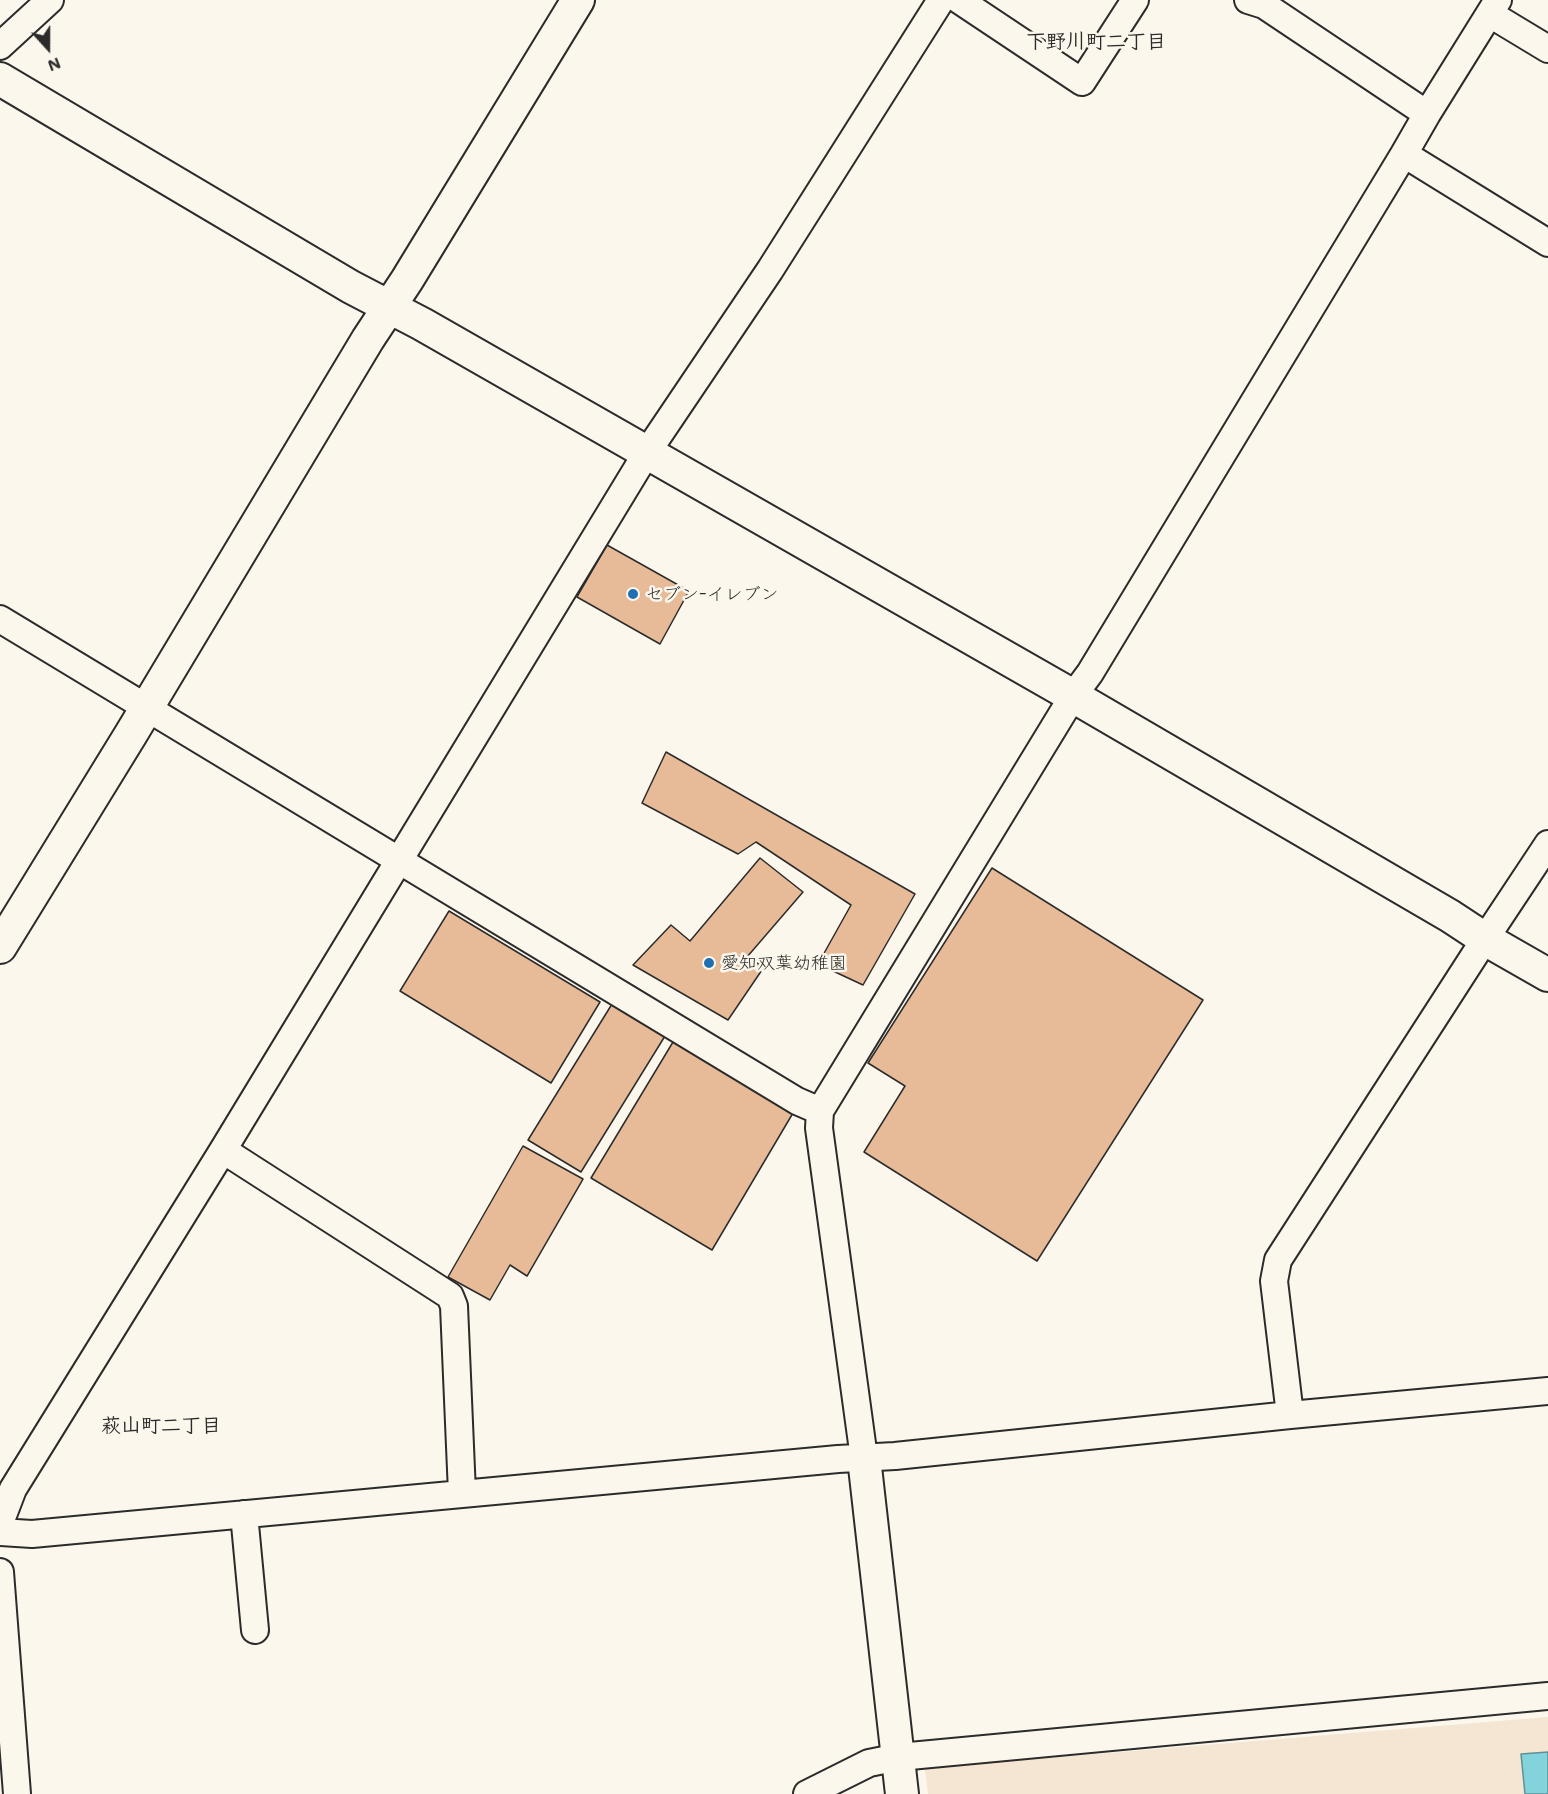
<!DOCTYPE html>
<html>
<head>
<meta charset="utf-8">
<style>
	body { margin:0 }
	#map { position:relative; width:1548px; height:1794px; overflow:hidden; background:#fbf7ec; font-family:Mali,sans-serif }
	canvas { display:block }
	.north { position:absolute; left:18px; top:18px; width:60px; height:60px; -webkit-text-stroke:4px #fbf7ec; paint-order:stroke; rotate:159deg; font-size:16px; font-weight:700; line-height:24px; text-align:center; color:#2b2b2b }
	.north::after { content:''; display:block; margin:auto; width:21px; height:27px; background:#2b2b2b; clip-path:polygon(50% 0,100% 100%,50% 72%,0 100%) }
</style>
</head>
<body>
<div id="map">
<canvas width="1548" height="1794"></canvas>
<div class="north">N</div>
</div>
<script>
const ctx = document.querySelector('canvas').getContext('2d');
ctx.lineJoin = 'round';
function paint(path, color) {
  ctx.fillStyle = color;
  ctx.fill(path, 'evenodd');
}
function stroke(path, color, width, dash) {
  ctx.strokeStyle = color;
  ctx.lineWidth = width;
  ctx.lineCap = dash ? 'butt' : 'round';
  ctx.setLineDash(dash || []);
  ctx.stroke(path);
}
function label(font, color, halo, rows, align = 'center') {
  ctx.font = font + ' Mali,"Klee One",sans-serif';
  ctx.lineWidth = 5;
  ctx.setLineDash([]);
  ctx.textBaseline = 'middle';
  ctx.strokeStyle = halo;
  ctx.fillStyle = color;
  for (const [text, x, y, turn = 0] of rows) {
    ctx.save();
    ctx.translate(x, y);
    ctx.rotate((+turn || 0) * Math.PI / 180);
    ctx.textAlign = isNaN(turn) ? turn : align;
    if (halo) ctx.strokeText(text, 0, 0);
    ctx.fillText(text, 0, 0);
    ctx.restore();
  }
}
const built = new Path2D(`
	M1548,1717V1794H928L925,1768Z`);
const water = new Path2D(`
	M1548,1752V1794H1525L1521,1754Z`);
const building = new Path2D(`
	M607,545L689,591L660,644L577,597Z
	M666,752L915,894L863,985L818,964L851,905L756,842L738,854L642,803Z
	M760,858L803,892L747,957L764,967L728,1020L633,965L671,925L690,941Z
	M992,868L1203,1000L1037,1261L864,1152L905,1086L868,1063Z
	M449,911L600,1002L551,1083L400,991Z
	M612,1004L665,1036L581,1172L528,1140Z
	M673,1042L793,1113L712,1250L591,1178Z
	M523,1146L583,1179L527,1276L510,1265L490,1300L448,1277Z`);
const minor = new Path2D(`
	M959,0L1082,82L1135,0
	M1248,0L1264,5L1427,114
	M1490,14L1548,49
	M0,46L50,0
	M1404,154L1548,243
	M0,619L797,1101L820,1111
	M223,1150L450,1296L454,1306L462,1493
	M1290,1415L1274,1281L1278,1260L1485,939L1548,844
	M864,1458L819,1128L820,1111L1073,696L1090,673L1404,154L1427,114L1498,0
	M244,1514L255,1630
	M0,1523L13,1489L223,1150L646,454L770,270L941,0
	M0,1532L32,1534L838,1459L895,1456L1290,1415L1548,1391
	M0,1572L17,1794
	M807,1794L869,1763L899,1757L1548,1696`);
const tertiary = new Path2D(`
	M0,79L351,287L422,324L1073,696L1450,916L1485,939L1548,975
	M0,947L131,734L368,339L407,280L578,0
	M864,1458L902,1794`);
const markers = [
	[633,594,6,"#1f6fb2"],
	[709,963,6,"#1f6fb2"]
];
const poiNames = [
	["セブン-イレブン",645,594],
	["愛知双葉幼稚園",721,963]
];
const neighbourhoodNames = [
	["下野川町二丁目",1096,42],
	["萩山町二丁目",161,1426]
];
paint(built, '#f5e5d3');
paint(water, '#83d3dd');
stroke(water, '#609096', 1.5);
paint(building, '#e8bb98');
stroke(building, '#2b2b2b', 1.5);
stroke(minor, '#2b2b2b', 30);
stroke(tertiary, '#2b2b2b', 36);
stroke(minor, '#fbf7ec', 26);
stroke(tertiary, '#fbf7ec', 32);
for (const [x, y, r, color] of markers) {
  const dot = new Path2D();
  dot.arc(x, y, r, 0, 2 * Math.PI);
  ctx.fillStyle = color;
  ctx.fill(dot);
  stroke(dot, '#fbf7ec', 2);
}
label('18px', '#2b2b2b', '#fbf7ec', poiNames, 'left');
label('bold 20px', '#2b2b2b', '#fbf7ec', neighbourhoodNames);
</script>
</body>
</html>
